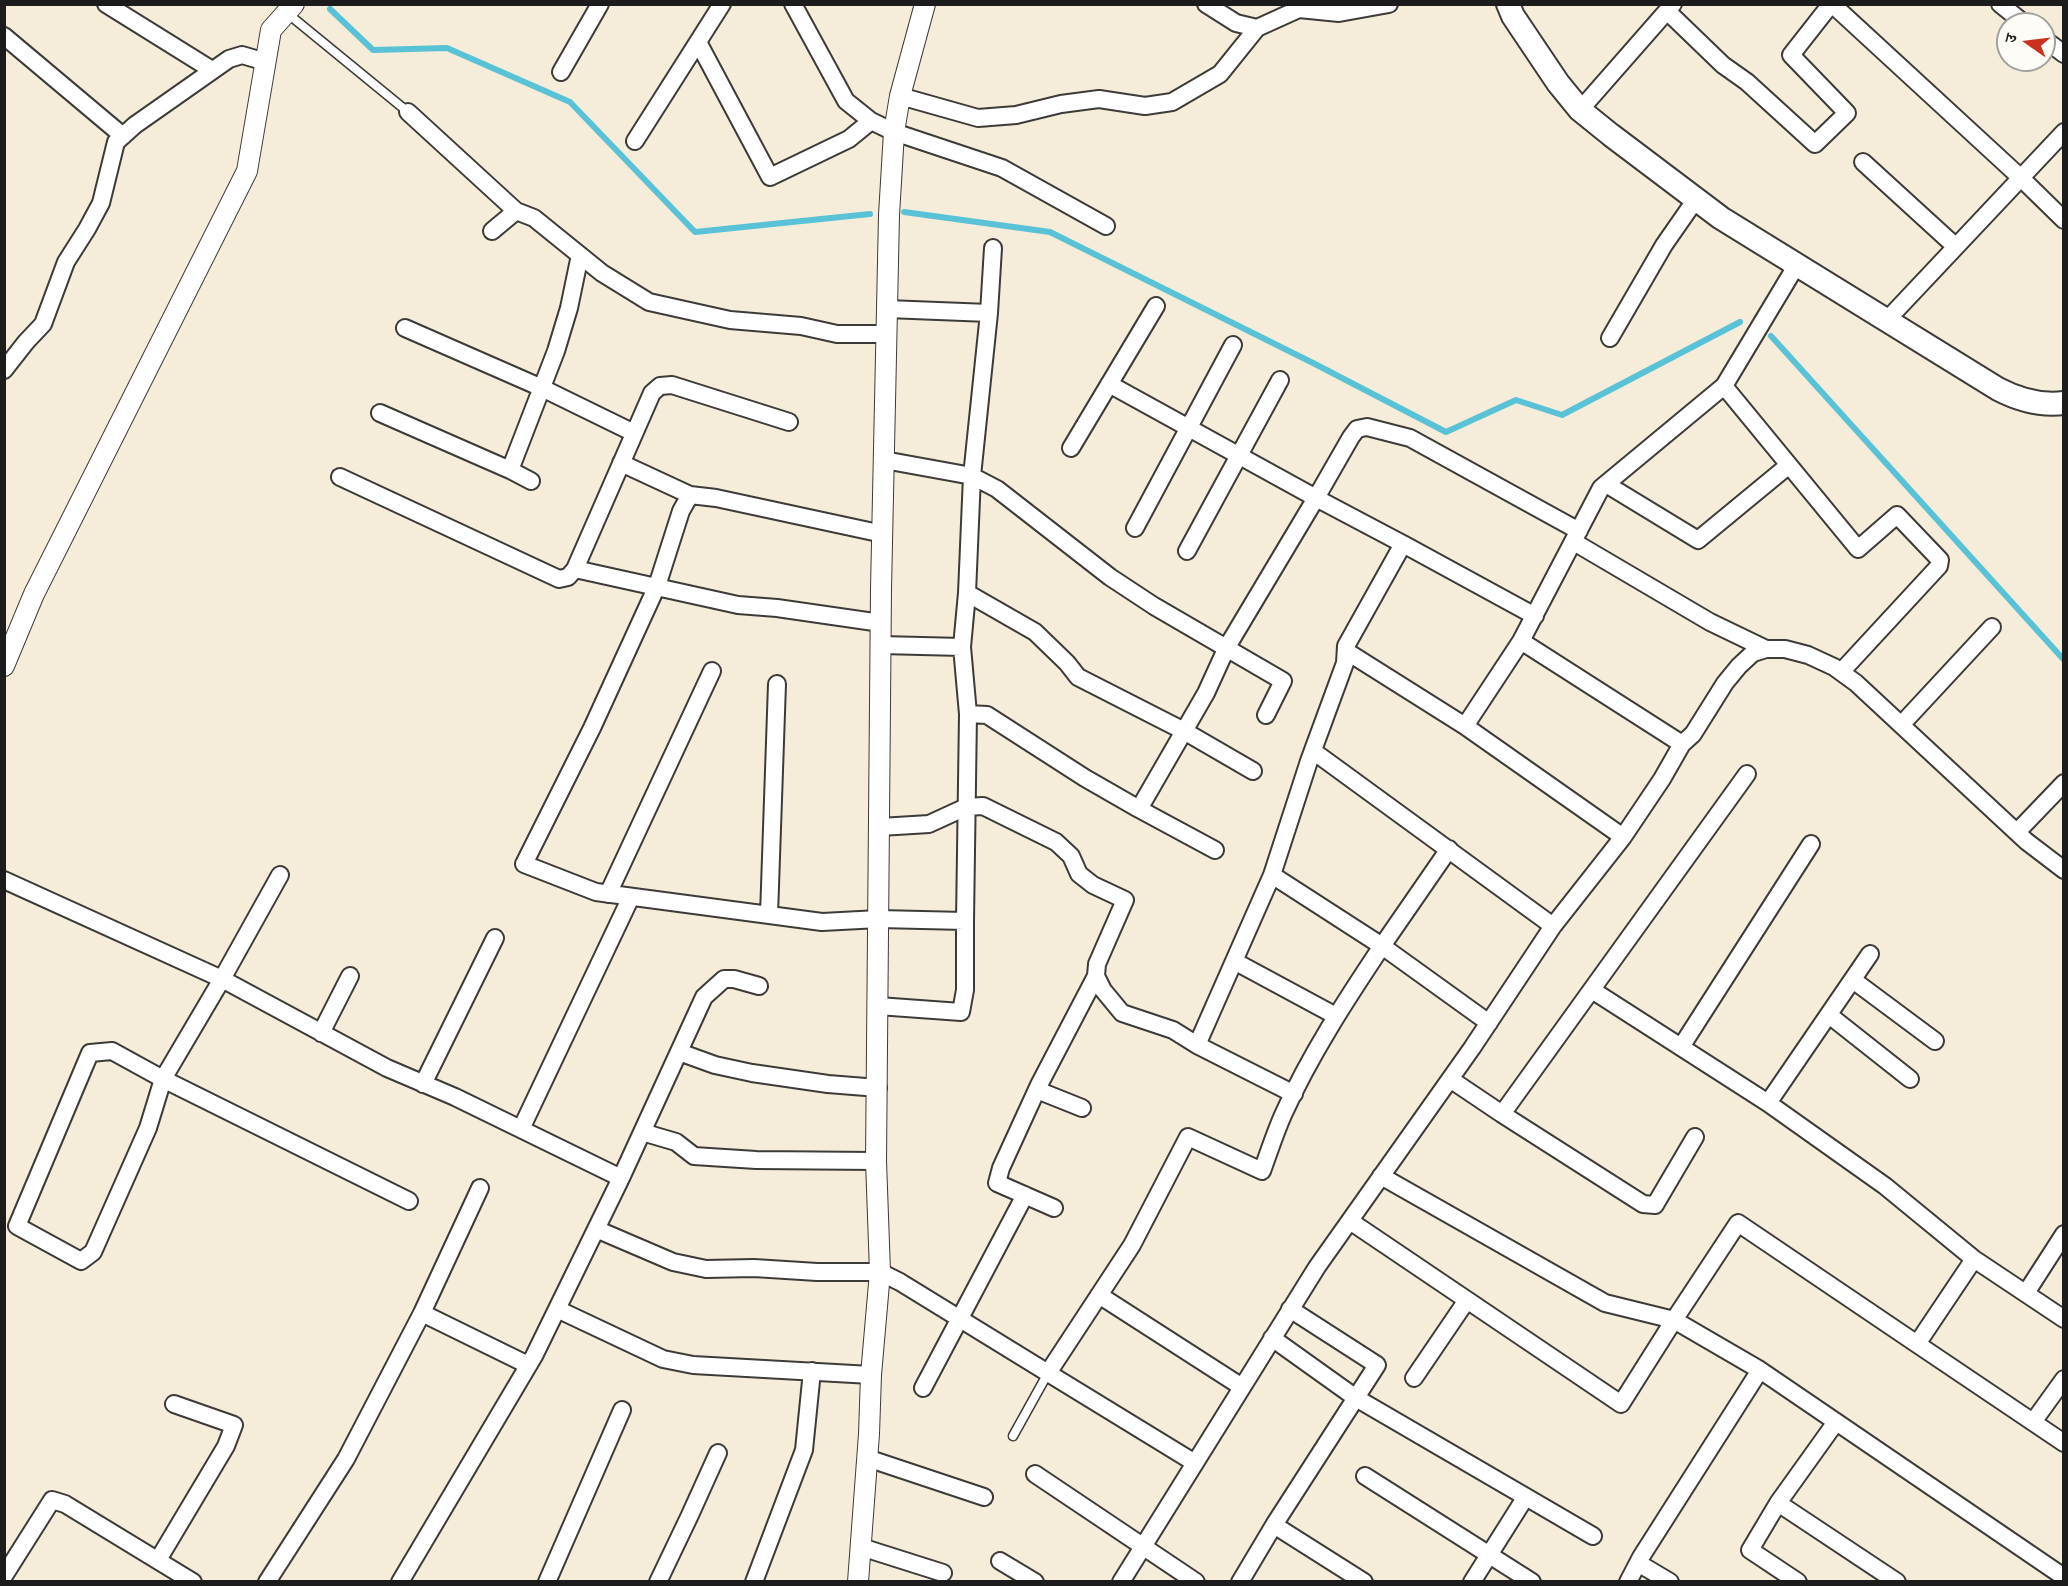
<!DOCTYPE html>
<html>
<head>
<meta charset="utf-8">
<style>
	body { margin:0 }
	#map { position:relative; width:2068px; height:1586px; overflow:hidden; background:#f5edda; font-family:"Gentium Book Plus","Noto Serif Devanagari",serif }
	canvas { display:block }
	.frame { position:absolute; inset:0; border:6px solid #1c1c1c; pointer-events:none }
	.north { position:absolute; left:1996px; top:12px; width:60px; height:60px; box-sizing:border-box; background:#fdfcf7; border:2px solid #a3a29f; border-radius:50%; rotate:284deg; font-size:16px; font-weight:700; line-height:24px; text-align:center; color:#1c1c1c }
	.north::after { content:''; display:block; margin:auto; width:21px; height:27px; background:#c8321e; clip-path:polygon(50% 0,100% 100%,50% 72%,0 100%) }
</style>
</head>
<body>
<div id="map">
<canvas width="2068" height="1586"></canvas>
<div class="frame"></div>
<div class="north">उ</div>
</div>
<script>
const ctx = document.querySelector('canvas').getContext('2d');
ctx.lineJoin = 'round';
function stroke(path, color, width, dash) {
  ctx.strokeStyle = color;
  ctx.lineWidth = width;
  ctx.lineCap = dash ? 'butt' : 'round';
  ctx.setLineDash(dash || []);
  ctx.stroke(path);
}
const stream = new Path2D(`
	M330,9L373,50L447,48L570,102L695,232L870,214
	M904,212L1050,232L1315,364L1446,432L1516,400L1562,415L1740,322
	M1771,336L2064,660`);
const service = new Path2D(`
	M287,13L408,112
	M1013,1436L1048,1373`);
const minor = new Path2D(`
	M106,4L212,70
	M793,4L846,101L871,121L894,132L1002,168L1106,226
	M1206,4L1236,23L1257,28L1299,9L1339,13L1389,4
	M1832,4L2021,178L2064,220
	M2000,4L2025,24
	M1667,11L1723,65L1747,82L1815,144L1847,113L1791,55L1831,4
	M4,36L123,136
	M2044,39L2064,54
	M698,42L770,177L849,139L871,121
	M561,72L600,4
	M900,96L978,118L1016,115L1061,104L1099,99L1145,106L1172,102L1220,74L1257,28
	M1580,110L1673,4
	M408,112L516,211
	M635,141L722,4
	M1863,162L1955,246
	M492,231L516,211L534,218L602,273L649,302L730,320L801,326L837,334H886
	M887,309L989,313L993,248
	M1886,321L2064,132
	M405,328L542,388L634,433
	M1610,338L1664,245L1696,199
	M4,370L26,342L43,324L66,262L87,229L101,203L116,142L135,125L229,59L242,55L266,62
	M1724,386L1858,549L1897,515L1940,560L1939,566L1841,672
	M380,413L510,470
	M1071,448L1156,306
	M884,460L972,476L997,489L1110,577L1154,606L1283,681L1266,715
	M621,463L690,495
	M340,477L559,579L568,577L575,569L652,393L660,386L672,385L789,422
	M531,481L510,470L556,351L569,308L580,255
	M1606,484L1698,540L1789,465
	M1135,528L1233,345
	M1574,542L1710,622L1766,649
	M1403,544L1316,498L1351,437L1357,429L1367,427L1410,438L1579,531
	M1187,551L1280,380
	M575,569L738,605L777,608L881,623
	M967,593L1035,632L1067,663L1078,677L1184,731L1253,771
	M1521,641L1682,744
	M881,645L962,647L968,714L987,715L1085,778L1139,809L1206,693L1227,647L1316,498L1109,384
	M962,647L967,593L972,476L989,313
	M1346,651L1465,726L1623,837
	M1901,725L1992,627
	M1465,726L1521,641L1601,488L1724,386L1796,266
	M1313,751L1553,926
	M1139,809L1215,850
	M880,827L929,824L966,807L983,806L1056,842L1071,856L1079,874L1093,885L1125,900L1097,964L1096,976L1103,990L1122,1013L1173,1030L1197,1045
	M2017,832L2064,783
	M1449,849L1382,946L1272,875L1309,761L1345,663L1346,646L1403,544L1535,616
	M280,875L222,979L163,1079L112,1051L90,1053L17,1226L81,1261L93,1252L148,1128L163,1079L409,1201
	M1272,875L1197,1045L1294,1094
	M4,880L222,979L387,1068L455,1097L621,1178L534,1356L400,1582
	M608,894L712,671
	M769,915L777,684
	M965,921L968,714
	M1234,961L1336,1016
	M1853,980L1935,1041
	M1592,990L1768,1103L1885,1186L1974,1259L2064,1319
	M878,1006L961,1012L965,990V921L879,919L822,922L596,892L524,864L592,728L657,586L681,511L690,495L716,498L883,534
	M1829,1015L1910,1079
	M321,1033L350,976
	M1681,1047L1811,844
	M679,1052L715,1065L752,1073L828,1084L878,1088
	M1450,1079L1502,1114L1747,774
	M423,1084L495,938
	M1037,1090L1082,1108
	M1768,1103L1870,954
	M1502,1114L1643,1204L1655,1205L1695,1137
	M521,1129L631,897
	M642,1132L676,1142L694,1156L756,1160L876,1161
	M621,1178L704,997L724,979H734L759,986
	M1054,1208L997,1183L1001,1168L1039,1085L1096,976
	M1350,1221L1621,1404L1674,1320L1605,1303L1381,1176
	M596,1229L673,1262L706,1269L754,1268L817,1272H880L900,1282L1048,1373
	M1974,1259L1917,1344L2064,1443
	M2026,1293L2064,1234
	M1099,1295L1242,1387
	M557,1309L663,1359L693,1365L871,1375
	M1290,1309L1377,1365L1274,1525L1364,1582
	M422,1313L528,1365
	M1272,1338L1356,1398L1593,1536
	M1917,1344L1738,1223L1674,1320L1760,1370L2058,1573
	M1414,1378L1467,1300
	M923,1388L1025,1195
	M1836,1422L1778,1503L1897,1582
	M2033,1422L2064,1379
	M867,1458L984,1497
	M1195,1463L1048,1373L1132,1245L1188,1137L1262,1171C1269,1152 1275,1133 1283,1115C1310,1055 1346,1000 1382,946L1489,1023
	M1035,1474L1196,1582
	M1365,1476L1532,1582
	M1778,1503L1750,1550L1798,1582
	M861,1547L943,1573
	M158,1560L226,1446L234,1425L174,1404
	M1000,1561L1035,1582
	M1638,1563L1670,1582
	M4,1576L52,1500L65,1504L193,1582
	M267,1582L346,1459L422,1313L480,1188
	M547,1582L622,1410
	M658,1582L690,1515L718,1453
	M754,1582L804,1450L812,1371
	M1121,1582L1317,1267L1472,1048L1553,926L1623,837L1662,779L1682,744L1693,734L1725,683L1739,666L1753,653L1766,649H1785L1808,655L1834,667L1856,683L2026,841L2064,870
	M1240,1582L1274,1525
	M1472,1582L1525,1498
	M1628,1582L1641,1557L1760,1370`);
const tertiary = new Path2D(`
	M4,666L34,594L247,171L271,30L294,4
	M858,1582L869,1434L871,1375L880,1272L876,1161L881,589L889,215L894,132L900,96L925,4`);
const secondary = new Path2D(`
	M1508,4L1513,16L1558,83L1580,110L1611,135L1721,218L1998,389C2019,400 2040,406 2064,403`);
stroke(stream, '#5ac2d7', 6);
stroke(service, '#3d3b38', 11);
stroke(minor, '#3d3b38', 20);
stroke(tertiary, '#3d3b38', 22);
stroke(secondary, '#3d3b38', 26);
stroke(service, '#fff', 8);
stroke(minor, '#fff', 16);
stroke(tertiary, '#fff', 20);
stroke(secondary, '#fff', 22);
</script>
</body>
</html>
